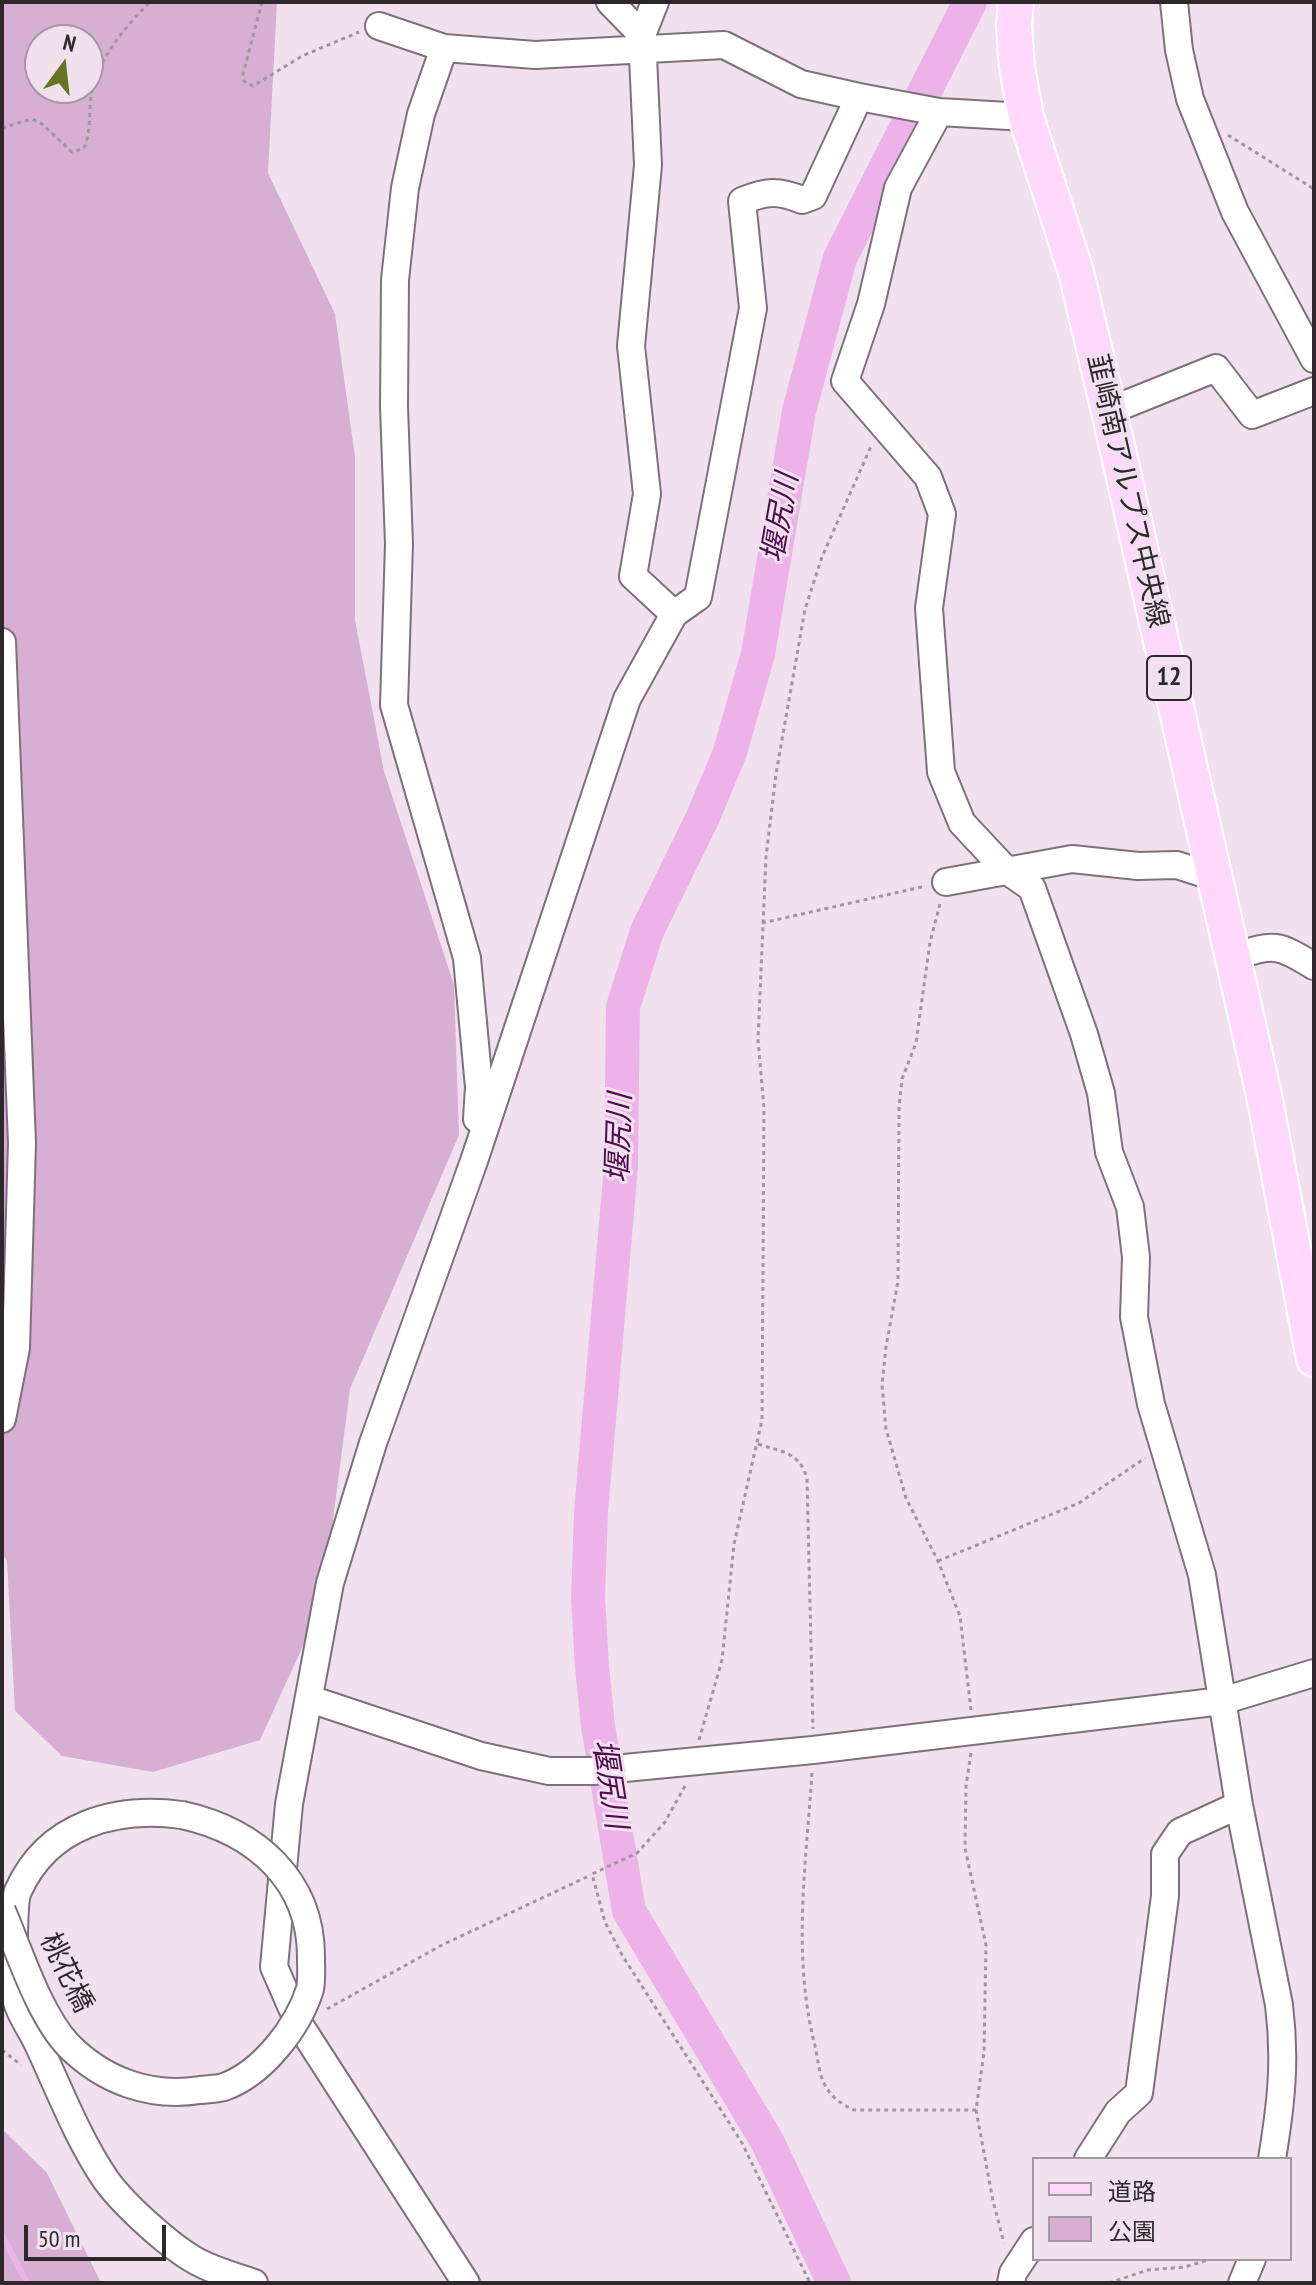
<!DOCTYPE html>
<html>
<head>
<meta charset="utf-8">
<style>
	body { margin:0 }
	#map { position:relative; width:1316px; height:2285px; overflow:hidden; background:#f1e1ef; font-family:"PT Sans Narrow","Noto Sans JP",sans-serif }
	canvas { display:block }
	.frame { position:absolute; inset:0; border:4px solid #2e282d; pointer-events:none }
	.legend { position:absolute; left:1032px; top:2157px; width:260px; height:104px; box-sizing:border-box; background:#f1e1ef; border:2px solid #a397a1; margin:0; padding:10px 14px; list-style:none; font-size:24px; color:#2e282d }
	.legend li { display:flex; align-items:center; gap:16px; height:40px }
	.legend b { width:40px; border:2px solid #a397a1 }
	.north { position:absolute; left:24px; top:24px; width:80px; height:80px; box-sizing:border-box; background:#f1e1ef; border:2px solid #a397a1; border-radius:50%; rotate:15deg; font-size:22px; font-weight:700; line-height:32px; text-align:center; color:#2e282d }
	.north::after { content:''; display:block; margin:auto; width:28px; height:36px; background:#667522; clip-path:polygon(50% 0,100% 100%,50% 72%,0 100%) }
	.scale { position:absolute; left:24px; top:2225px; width:142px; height:36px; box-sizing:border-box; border:4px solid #2e282d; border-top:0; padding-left:10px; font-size:24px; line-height:28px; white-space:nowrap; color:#2e282d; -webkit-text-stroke:6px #f1e1ef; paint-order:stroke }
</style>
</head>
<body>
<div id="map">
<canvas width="1316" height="2285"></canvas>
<div class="frame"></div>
<ul class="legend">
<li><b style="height:10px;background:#ffd8fc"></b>道路</li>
<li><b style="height:22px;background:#d7afd3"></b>公園</li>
</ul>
<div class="north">N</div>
<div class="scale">50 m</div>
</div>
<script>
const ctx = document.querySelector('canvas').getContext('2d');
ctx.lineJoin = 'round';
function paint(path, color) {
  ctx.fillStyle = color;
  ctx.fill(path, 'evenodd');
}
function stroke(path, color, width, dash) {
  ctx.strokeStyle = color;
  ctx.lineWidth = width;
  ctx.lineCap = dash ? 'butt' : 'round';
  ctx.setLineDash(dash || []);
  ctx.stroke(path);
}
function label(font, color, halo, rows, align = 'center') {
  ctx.font = font + ' "PT Sans Narrow","Noto Sans JP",sans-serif';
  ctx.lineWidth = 6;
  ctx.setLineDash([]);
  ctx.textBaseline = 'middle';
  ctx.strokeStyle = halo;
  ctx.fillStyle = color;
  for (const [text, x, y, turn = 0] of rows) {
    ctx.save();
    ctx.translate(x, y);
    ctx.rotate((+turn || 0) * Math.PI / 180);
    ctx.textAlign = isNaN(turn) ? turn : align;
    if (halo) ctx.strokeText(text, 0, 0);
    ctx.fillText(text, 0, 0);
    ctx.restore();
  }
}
const green = new Path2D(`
	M2,2H277L268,173L335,314L355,457V620L384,771L454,985L459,1135L350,1389L322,1604L260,1740L153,1772L62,1756L15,1711L7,1561L2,1553ZM40,40H88V88H40Z
	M2,2129L47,2173L101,2283H2Z`);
const stream = new Path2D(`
	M2,2235L27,2283`);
const river = new Path2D(`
	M834,2283L767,2141L629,1911L598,1726L592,1667L588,1598L591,1512L621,1166L623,1007L647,931L703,817L730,752L758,654L799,411L840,258L970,2`);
const path = new Path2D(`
	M262,2L243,74L244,81L253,86L302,56L359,32
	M2,128L32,119L42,124L72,152L84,148C92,129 88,111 92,91C99,57 126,26 150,2
	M1228,135L1314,189
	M940,904L930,942L916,1043L902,1079L899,1107L898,1281L886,1347L882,1385L886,1429L906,1498L938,1561L960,1616L971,1710
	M762,923L926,886
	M758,1444C782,1452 800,1452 807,1479L813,1729
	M938,1561L1079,1503L1145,1458
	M699,1740L722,1660L734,1544L762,1420L764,1108L758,1040L766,857L776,774L805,609L822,557L872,444
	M971,1753L966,1786L965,1848L986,1945L984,2052L976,2110L993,2201L1004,2243
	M812,1773C806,1864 792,1956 815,2046C818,2059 819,2076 826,2087C833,2099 842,2104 854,2110H976
	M685,1786L665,1822L637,1853L592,1874L605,1922L622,1955L742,2143L810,2283
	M327,2009L442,1945L591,1875
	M2,2050L21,2065
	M1109,2283L1148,2270L1185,2267L1211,2259`);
const minor = new Path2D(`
	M610,2L642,35
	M655,2L642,35L648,165L631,346L647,494L633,576L674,614
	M1174,2L1179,50L1190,99L1235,212L1314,359
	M379,26L444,48L535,55L724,45L801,84L859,97
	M444,48L421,114L405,188L395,280L394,407L399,544L394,705L467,958L479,1087L477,1119
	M939,112L898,188L871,304L845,381L928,477L942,514L929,608L941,772L962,823L1006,870L1032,888L1084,1034L1101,1093L1109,1152L1130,1207L1136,1257L1134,1317L1151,1404L1202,1575L1239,1805L1279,2005C1286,2061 1281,2104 1272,2159
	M1109,411L1216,368L1252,415L1314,391
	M2,642L22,1143L16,1348L2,1419
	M946,882L1072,859L1138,866L1177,865L1214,877
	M1234,957C1275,943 1277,944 1314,966
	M310,1699L481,1756L549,1771H593L813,1750L1222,1701L1314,1673
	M182,1815C116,1806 48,1824 18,1891C13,1902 13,1978 15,1994C17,2010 31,2029 38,2044C59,2089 78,2139 106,2180C124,2205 174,2251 202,2264C218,2272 237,2277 254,2283
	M1088,2159L1118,2112L1139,2093L1165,1896V1854L1180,1832L1239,1805
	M466,2283L299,2024L274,1967L289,1804L330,1583L373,1443L474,1161L627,699L674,614L698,597L753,308L742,201C766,191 778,190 802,200L813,196L859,97L939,112L1026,117
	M1011,2283L1013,2273L1034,2241
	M1242,2283L1252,2259`);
const major = new Path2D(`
	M1016,2L1014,25L1017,67L1026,117L1076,272L1109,411L1264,1095L1314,1359`);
const minorBridge = new Path2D(`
	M2,1911C19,1950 39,2015 69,2046C104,2081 151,2098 200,2090C208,2089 217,2089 224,2087C263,2073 298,2027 310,1989C312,1980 311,1968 311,1959C312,1880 255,1831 182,1815`);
const shields = [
	[1169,678,44]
];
const shieldNames = [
	["12",1169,678]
];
const streetNames = [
	["韮崎南アルプス中央線",1127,491,77],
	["桃花橋",66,1973,64]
];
const waterNames = [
	["堰尻川",781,518,-80],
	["堰尻川",620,1138,-88],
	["堰尻川",609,1784,81]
];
paint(green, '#d7afd3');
stroke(stream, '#edb3e8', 6);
stroke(river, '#edb3e8', 34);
stroke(minor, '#7e707c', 30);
stroke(major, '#fff', 38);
stroke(path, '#a1959f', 3, [4, 4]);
stroke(minor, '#fff', 26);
stroke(major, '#ffd8fc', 34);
stroke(minorBridge, '#7e707c', 30, []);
stroke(minorBridge, '#fff', 26);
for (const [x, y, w] of shields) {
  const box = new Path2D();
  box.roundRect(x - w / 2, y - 22, w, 44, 6);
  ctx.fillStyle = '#f1e1ef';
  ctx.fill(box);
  stroke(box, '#2e282d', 2);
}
label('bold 26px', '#2e282d', null, shieldNames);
label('28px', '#2e282d', '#f1e1ef', streetNames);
label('italic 30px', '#500c4e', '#f1e1ef', waterNames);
</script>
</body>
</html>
